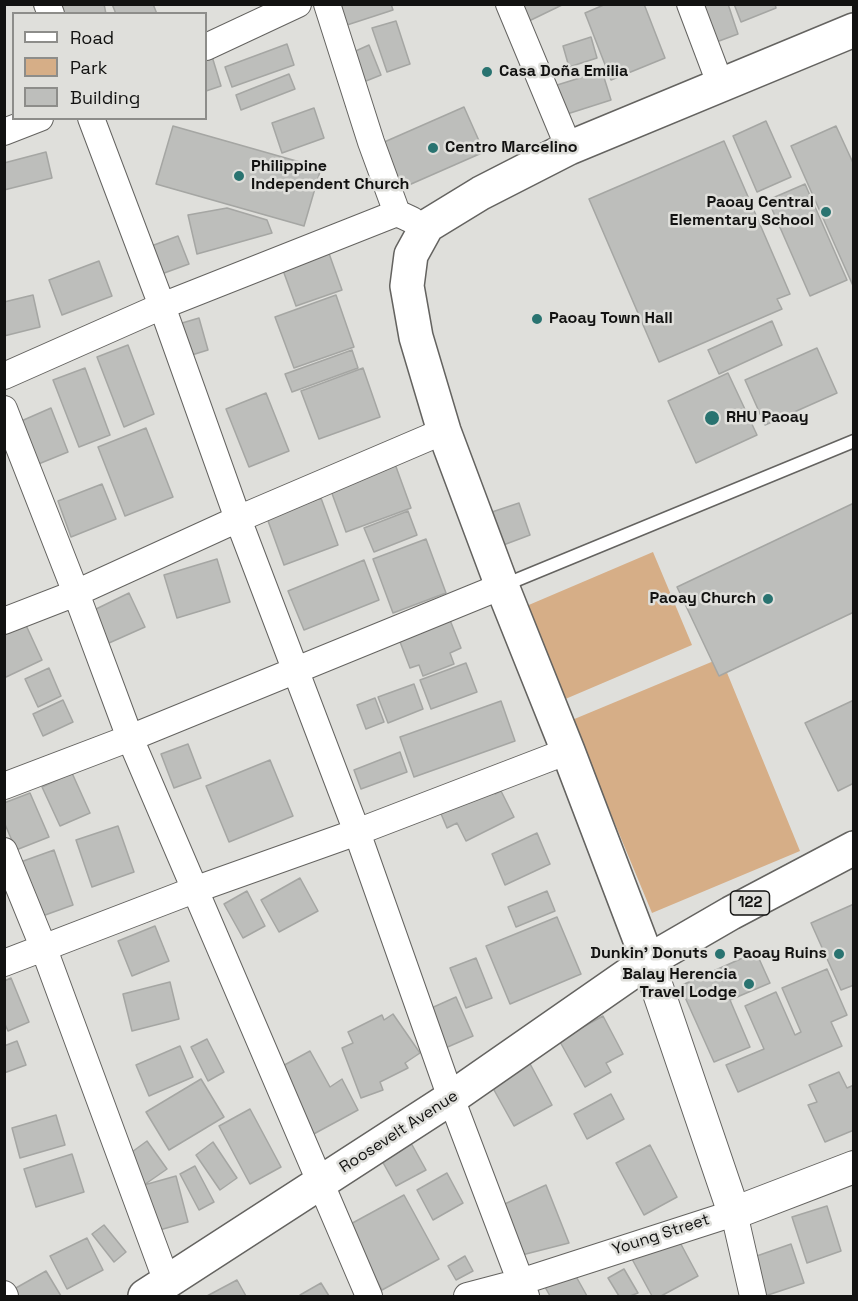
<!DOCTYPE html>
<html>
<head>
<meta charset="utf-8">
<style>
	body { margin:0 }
	#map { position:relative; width:858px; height:1301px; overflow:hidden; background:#dfdfdb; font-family:"Space Grotesk",sans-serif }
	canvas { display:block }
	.frame { position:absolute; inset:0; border:6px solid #121211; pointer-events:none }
	.legend { position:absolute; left:12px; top:12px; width:195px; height:108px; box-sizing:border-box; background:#dfdfdb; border:2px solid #8d8d8a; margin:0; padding:8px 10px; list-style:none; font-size:18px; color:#121211 }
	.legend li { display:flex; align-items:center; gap:12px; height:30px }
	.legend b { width:30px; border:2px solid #8d8d8a }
</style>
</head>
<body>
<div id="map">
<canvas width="858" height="1301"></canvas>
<div class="frame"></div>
<ul class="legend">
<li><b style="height:8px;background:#fff"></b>Road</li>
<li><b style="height:16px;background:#d6ae87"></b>Park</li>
<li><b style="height:16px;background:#bdbebb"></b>Building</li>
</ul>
</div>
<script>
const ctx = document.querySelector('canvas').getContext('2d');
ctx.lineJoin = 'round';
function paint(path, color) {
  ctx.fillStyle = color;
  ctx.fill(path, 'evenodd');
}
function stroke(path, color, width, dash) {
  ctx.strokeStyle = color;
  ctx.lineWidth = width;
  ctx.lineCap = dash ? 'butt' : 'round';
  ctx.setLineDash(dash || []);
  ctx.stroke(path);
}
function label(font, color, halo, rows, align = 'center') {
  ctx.font = font + ' "Space Grotesk",sans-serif';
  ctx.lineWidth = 5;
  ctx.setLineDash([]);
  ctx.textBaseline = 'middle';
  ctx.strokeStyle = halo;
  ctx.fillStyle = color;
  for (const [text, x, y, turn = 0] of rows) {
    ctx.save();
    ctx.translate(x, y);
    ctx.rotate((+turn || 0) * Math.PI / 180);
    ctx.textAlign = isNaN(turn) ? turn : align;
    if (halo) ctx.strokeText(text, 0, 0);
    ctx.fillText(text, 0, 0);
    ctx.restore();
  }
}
const green = new Path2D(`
	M653,552L692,645L556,703L517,610Z
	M721,658L800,851L652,913L572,720Z`);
const building = new Path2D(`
	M65,4H104L106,14H62L59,6Z
	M112,4H153L157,14H116Z
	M340,4H391L393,10L347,25Z
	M521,4H564L529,21Z
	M606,4H644L665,58L611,80L585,13Z
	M696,4H728L738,34L711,44Z
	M734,4H775L776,8L741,22Z
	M396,21L410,64L387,72L372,28Z
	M591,37L597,58L569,67L563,46Z
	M287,44L294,65L232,87L225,67Z
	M369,45L381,75L361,83L349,54Z
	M211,53L221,86L206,91V55Z
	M602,71L611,100L564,115L554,86Z
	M289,74L295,89L241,110L236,95Z
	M464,107L484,152L402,188L382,143Z
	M314,108L324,138L282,153L272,123Z
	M766,121L791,177L757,192L733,136Z
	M173,126L321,168L304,226L156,184Z
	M836,126L854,165V288L791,146Z
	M724,141L790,294L777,299L782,309L659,362L589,199Z
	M46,152L52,178L4,190V163Z
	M805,184L847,280L810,296L768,200Z
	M227,208L267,220L272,233L197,254L188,215Z
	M178,236L189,264L156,276L146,248Z
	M326,245L342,290L296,306L280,262Z
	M99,261L112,296L62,315L49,280Z
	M33,295L40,327L4,336V302Z
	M336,295L354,347L294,368L275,317Z
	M199,318L208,350L182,358L172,326Z
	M772,321L782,345L719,374L708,350Z
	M128,345L154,414L124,427L97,357Z
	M817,348L837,393L765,425L745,380Z
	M352,350L358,368L292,392L285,374Z
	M85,368L110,435L79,447L53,380Z
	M363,368L380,417L319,439L301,391Z
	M728,373L757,435L696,463L668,401Z
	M266,393L289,451L249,467L226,409Z
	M51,408L68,452L36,465L19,422Z
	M146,428L173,497L125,516L98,447Z
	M395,464L411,508L346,532L330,488Z
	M102,484L116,519L71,537L58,501Z
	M321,498L338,545L284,565L267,518Z
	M519,503L530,535L498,547L486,514Z
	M854,503V612L719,676L677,587Z
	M408,511L417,535L374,552L364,528Z
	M426,539L446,593L393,613L373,559Z
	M217,559L230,602L177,618L164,575Z
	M364,560L379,600L304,630L288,591Z
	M129,593L145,627L109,643L94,610Z
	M448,615L461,648L450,653L454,664L423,676L419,665L410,668L397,634Z
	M25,623L42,660L4,678V629Z
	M466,663L477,692L431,709L420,680Z
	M49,668L61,696L38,707L25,679Z
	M414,684L423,709L388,723L378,697Z
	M375,698L384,722L366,729L357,705Z
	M63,700L73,722L43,736L33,714Z
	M854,700V783L838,791L805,723Z
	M501,701L515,741L414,777L400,737Z
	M188,744L201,778L174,788L161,754Z
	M400,752L407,772L361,789L354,770Z
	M270,760L293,816L229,842L206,786Z
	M72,773L90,813L60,826L42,787Z
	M491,785L495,794L501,791L514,817L466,841L457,823L447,828L439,809Z
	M30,793L49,837L16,850L4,822V803Z
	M118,826L134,872L92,887L76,840Z
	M537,833L550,864L505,885L492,854Z
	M54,850L73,905L34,919L15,864Z
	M300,878L318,911L279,932L261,900Z
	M247,891L265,926L243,938L224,904Z
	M547,891L555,911L516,927L508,907Z
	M854,904V985L841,990L811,923Z
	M557,917L581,974L510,1004L486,946Z
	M155,926L169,961L132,976L118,941Z
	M756,952L770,983L730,1000L750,1047L714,1062L680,986Z
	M476,958L492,998L466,1008L450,968Z
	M827,969L847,1015L831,1022L842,1046L738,1092L726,1065L764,1049L745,1006L776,992L795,1035L801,1032L782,988Z
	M11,978L29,1022L8,1031L4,1022V981Z
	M170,982L179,1019L132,1031L123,994Z
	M456,997L473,1036L443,1049L427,1010Z
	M393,1014L420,1053L405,1063L408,1068L380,1082L383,1090L361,1098L342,1048L353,1043L348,1032L382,1015L384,1020Z
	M603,1016L623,1054L606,1063L611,1072L585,1087L559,1040Z
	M207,1039L224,1072L208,1081L191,1047Z
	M17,1041L26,1065L4,1073V1046Z
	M180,1046L193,1077L149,1096L136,1065Z
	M310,1051L330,1087L342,1079L358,1110L310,1136L279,1068Z
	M528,1060L552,1105L514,1126L489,1081Z
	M839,1072L847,1088L854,1085V1130L825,1142L808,1105L817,1102L809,1085Z
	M201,1079L224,1117L169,1150L146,1112Z
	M611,1094L624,1119L587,1139L574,1114Z
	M250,1109L281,1167L250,1184L219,1126Z
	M56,1115L65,1145L20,1158L12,1128Z
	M147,1141L167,1169L144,1185L125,1157Z
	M213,1142L237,1178L220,1190L196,1155Z
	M411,1143L426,1170L396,1186L381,1159Z
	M650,1145L677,1197L644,1215L616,1163Z
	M72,1154L84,1192L36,1207L24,1169Z
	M195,1166L214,1202L199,1210L180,1174Z
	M447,1173L463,1203L433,1220L417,1190Z
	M176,1176L188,1222L156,1231L144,1185Z
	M546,1185L569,1243L518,1256L496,1208Z
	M404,1195L439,1259L382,1290L347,1226Z
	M827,1206L841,1251L807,1263L792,1217Z
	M104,1225L126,1252L114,1262L92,1234Z
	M676,1235L698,1276L661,1296H652L632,1259Z
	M87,1238L103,1270L67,1289L50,1256Z
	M791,1244L804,1283L765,1296L751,1258Z
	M465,1256L473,1271L456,1280L448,1266Z
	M624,1269L638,1293L630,1296H619L608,1278Z
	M46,1271L61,1296H9L7,1293Z
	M573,1271L587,1296H550L545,1287Z
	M237,1280L246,1296H207Z
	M321,1283L329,1296H301L300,1295Z`);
const service = new Path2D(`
	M502,586L854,441`);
const minor = new Path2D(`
	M47,4L51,14
	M327,4L371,142L397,213L412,220
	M509,4L569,148
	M690,4L721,86
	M206,47L298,4
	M91,118L162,306L238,519L357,832L451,1098L526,1296
	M4,132L40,118
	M4,376L162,306L397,213
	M4,409L76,593L130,738L369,1296
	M4,621L76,593L238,519L444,431
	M4,786L130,738L502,586
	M4,851L44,949L167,1282
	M4,963L194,890L357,832L568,751
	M4,1294L5,1296
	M467,1296L520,1282L734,1213L753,1296`);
const tertiary = new Path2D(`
	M648,961L734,1213L854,1167`);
const secondary = new Path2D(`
	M648,961L568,751L502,586L444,431L416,337L407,286L411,255L427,226L481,193L569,148L854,30`);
const primary = new Path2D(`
	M145,1296L451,1098L648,961L731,913L854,848`);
const markers = [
	[487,72,6,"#297370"],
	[433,148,6,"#297370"],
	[239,176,6,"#297370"],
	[826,212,6,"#297370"],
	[537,319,6,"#297370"],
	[712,418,8,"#297370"],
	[768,599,6,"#297370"],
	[720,954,6,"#297370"],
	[839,954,6,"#297370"],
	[749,984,6,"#297370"]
];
const shields = [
	[750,903,39]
];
const shieldNames = [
	["122",750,903]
];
const poiNames = [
	["Casa Doña Emilia",499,72],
	["Centro Marcelino",445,148],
	["Philippine",251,167],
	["Independent Church",251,185],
	["Paoay Central",814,203,"right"],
	["Elementary School",814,221,"right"],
	["Paoay Town Hall",549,319],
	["RHU Paoay",726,418],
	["Paoay Church",756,599,"right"],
	["Dunkin' Donuts",708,954,"right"],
	["Paoay Ruins",827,954,"right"],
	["Balay Herencia",737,975,"right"],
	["Travel Lodge",737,993,"right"]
];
const streetNames = [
	["Roosevelt Avenue",399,1132,-33],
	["Young Street",661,1235,-18]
];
paint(green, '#d6ae87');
paint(building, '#bdbebb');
stroke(building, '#a5a6a3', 1.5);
stroke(service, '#646360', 15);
stroke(minor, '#646360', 28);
stroke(tertiary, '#646360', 34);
stroke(secondary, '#646360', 36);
stroke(primary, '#646360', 36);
stroke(service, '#fff', 12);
stroke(minor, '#fff', 26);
stroke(tertiary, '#fff', 32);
stroke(secondary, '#fff', 33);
stroke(primary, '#fff', 33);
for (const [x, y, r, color] of markers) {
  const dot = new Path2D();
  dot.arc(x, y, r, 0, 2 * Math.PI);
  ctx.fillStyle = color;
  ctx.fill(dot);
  stroke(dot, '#dfdfdb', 2);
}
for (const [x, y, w] of shields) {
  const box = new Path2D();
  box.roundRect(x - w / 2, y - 12, w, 24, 4.5);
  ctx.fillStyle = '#dfdfdb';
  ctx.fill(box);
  stroke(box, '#121211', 1.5);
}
label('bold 15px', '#121211', null, shieldNames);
label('bold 16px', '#121211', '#dfdfdb', poiNames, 'left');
label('16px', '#121211', '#dfdfdb', streetNames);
</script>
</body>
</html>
